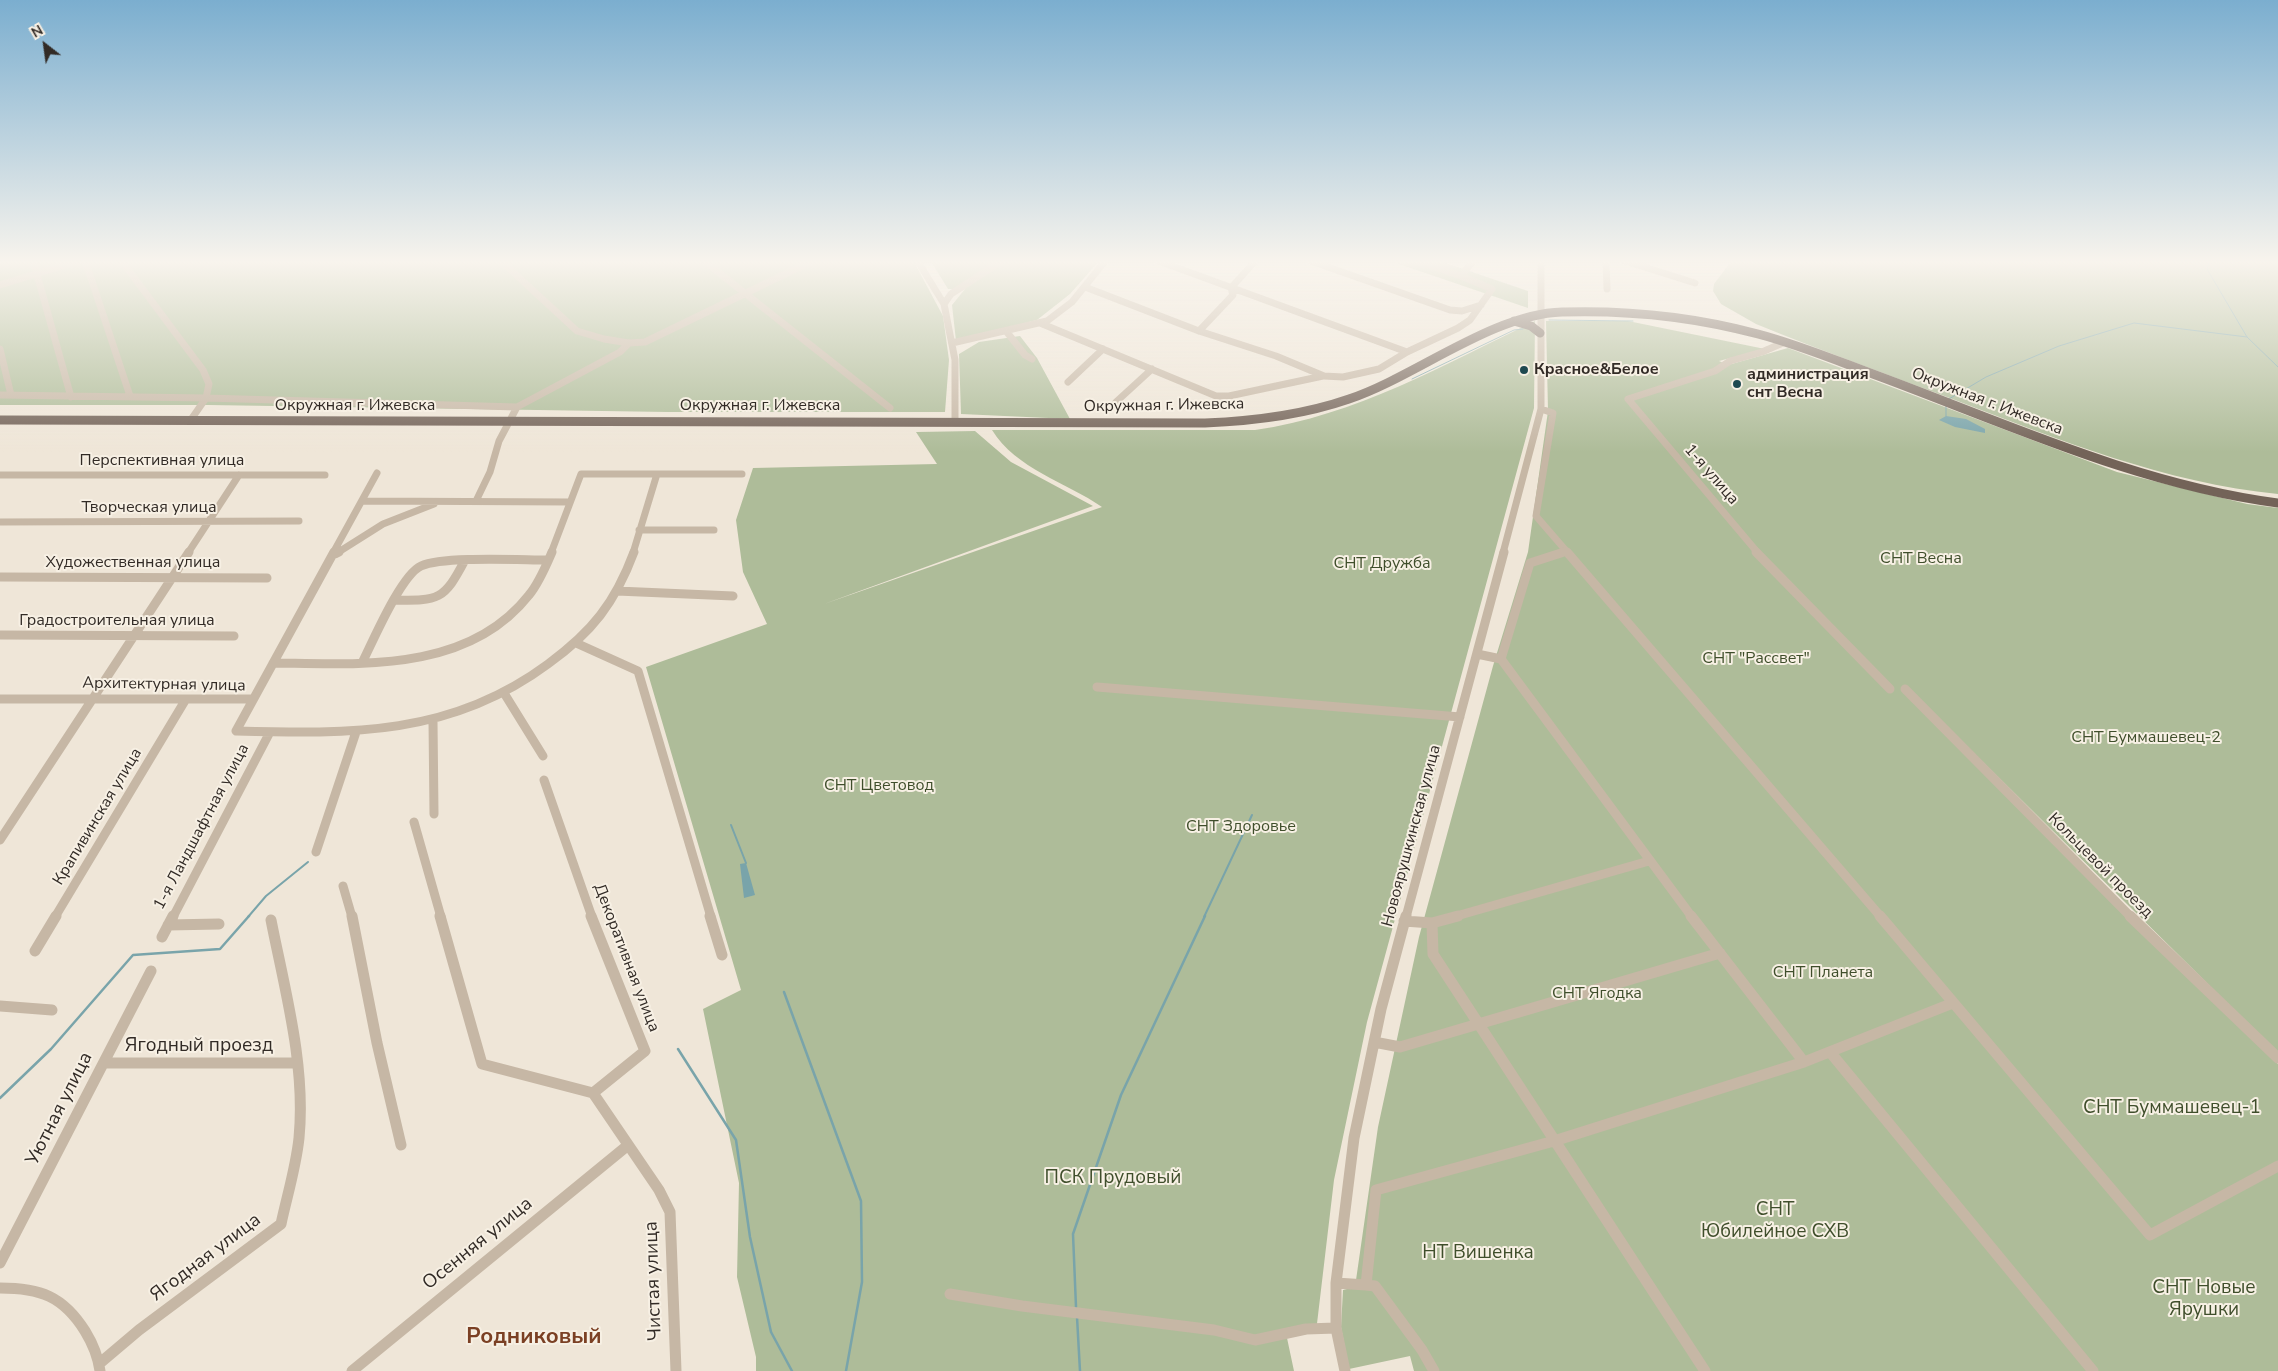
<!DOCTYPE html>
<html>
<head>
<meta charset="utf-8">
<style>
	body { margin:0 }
	#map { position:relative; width:2278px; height:1371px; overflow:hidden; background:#efe6d8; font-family:"Nunito Sans",sans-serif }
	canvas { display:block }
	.north { position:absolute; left:20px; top:20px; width:50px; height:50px; -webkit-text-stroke:4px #f7f0e4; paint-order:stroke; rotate:330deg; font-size:14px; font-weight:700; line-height:20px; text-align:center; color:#322b26 }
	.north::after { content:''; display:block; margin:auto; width:18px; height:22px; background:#322b26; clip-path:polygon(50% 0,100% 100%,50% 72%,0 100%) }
</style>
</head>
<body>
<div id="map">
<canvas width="2278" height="1371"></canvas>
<div class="north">N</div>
</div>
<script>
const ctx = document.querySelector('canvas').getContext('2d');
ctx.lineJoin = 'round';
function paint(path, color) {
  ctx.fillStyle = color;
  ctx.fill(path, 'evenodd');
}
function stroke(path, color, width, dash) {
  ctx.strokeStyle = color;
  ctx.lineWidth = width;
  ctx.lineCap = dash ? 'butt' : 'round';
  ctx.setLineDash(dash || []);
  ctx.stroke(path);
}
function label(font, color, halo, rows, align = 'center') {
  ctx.font = font + ' "Nunito Sans",sans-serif';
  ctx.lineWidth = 4;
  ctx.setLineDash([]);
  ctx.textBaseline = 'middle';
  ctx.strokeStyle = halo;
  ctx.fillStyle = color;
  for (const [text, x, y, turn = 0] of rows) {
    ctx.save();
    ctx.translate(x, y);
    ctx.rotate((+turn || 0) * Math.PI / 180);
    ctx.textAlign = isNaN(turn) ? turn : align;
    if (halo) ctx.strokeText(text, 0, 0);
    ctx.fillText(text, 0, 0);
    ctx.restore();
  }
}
const green = new Path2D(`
	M0,260H913L943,316L949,360L945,412H668L208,405H0Z
	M930,260H1100L1070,294L1037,320L956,341L952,305L965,289H948Z
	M1387,260H1437L1528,291V308Z
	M1732,260H2278V494C2166,483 2059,440 1955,400C1889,375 1822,351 1756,324L1721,304L1713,291L1714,284Z
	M1535,321L1534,408L1367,1022L1334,1180L1316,1332L1287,1338L1294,1371H756V1357L737,1277L739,1183L703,1009L741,990L646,667L767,624L743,572L736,520L753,468L937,464L916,432L975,431L1011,462L1093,506L824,604L1102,507C1066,482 1016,469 992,430H1255C1355,416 1445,364 1535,321Z
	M1546,321H1628L1765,349L1719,361L1728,365L1788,348L2117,472L2247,504L2278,508V1053L1906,686L2109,898L2278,1064V1371H1414L1410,1356L1349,1369L1341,1327L1343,1290L1355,1287L1378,1127L1419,937L1493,666L1528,552L1548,411Z
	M1020,336L1037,358L1070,419L961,414L959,354L979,342Z`);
const water = new Path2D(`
	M1946,416L1966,419L1985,429V433L1955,427L1939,420Z
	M746,863L755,895L744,898L740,864Z`);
const streamFar2 = new Path2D(`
	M2210,260L2207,269L2247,337L2278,367
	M1549,320L1633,321
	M1412,379L1514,330L1523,329
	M1949,399L1986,377L2059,346L2134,323L2247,337
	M1946,406V416`);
const streamFar1 = new Path2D(`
	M731,825L746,863
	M248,917L266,896L308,862
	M1204,917L1252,815`);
const stream = new Path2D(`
	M784,992L861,1201L862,1282L846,1371
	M678,1049L736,1140L750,1237L771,1332L792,1371
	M0,1098L51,1049L133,955L220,949L249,916
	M1076,1307L1073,1234L1121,1095L1205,916
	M1077,1317L1080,1371`);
const minorFar2 = new Path2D(`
	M33,260L71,397
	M85,260L130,396
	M500,260L577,331L604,339L629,343L645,342L814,260
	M703,260L890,408
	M917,260L944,304
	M1156,260L1407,352
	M1308,260L1450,310L1462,311L1481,305
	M1414,260L1461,276
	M1606,260L1607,289
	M1622,260L1695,283
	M0,285L81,260
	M1085,287L1199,331L1276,356L1324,376L1343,377L1379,369L1407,352L1458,328L1470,320L1492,289L1461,276L1474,260
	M1040,323L1216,396H1229L1323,376
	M1006,331L1025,355L1032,359
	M1199,331L1233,295L1231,288L1256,260
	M952,343L1047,321L1072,302L1106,260
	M0,349L11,395
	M1068,382L1103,349
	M0,395L206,398L209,384L203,370L121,260
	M1116,402L1152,369
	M1541,409L1553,413L1536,516L1568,553
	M190,421L206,398L517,407
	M955,421V360L944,304L951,294L1003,260
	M0,475H325
	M363,501L570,502
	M476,501L490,472L499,441L517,407L620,352L629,343
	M0,522L299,521
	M639,530H714
	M188,553L239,475
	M333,553L377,473
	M337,553L383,524L434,504
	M551,553L581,474H742
	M633,553L657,474
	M1503,553L1541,409V260
	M1561,553L1566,551
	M1758,553L1628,399L1715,371L1730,361L1762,352L1785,342`);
const minorFar1 = new Path2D(`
	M334,552L236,731C351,734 451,736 548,664C592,632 615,603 634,552
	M1567,552L1881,917
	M1756,552L1890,689
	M335,554L339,552
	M0,577L267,578
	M617,591L733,596
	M394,600C439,601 444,600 465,560
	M0,635L234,636
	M576,643L638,671L711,917
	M1477,654L1501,659L1692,917
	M1501,659L1530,563L1564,552
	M273,663C360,664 468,673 529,595C539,583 546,566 552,552
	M362,663C373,641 401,575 421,566C443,556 520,560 547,560
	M1097,687L1460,717
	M1905,689L2131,917
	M504,693L543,756
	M0,699H253
	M433,721L434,814
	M544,780L592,917
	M414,822L441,917
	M0,840L189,552
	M316,852L356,732
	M343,886L352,917
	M55,917L186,699
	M173,917L270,732
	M1406,917L1504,552
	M1453,917L1649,861`);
const minor = new Path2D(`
	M352,916L377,1043L401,1145
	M440,916L482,1064L593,1093
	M591,916L645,1051L593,1093
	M710,916L722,955
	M1691,916L1804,1062
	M1880,916L2150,1235L2278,1166
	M2130,916L2278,1058
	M1404,921L1432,923L1458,916
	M1432,923L1433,954L1705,1371
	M168,925L219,924
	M162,937L173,916
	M35,951L56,916
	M0,1006L52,1010
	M1374,1042L1400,1047L1720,953
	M1830,1052L2093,1371
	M104,1063H295
	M593,1093L659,1190L670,1212L676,1371
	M0,1263L151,971
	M1336,1283L1366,1285L1376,1190L1554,1141L1804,1062L1953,1003
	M1366,1285L1375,1286L1422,1350L1434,1371
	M0,1288C40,1288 63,1296 85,1331C93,1344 98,1356 100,1371
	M950,1294L1022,1306L1214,1330L1255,1340L1306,1329L1336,1328
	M100,1363L139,1330L281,1224C287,1196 296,1167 299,1138C306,1066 285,991 271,920
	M352,1371L627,1146
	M1345,1371L1336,1328V1283L1354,1138L1381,1009L1406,916`);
const major = new Path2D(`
	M1514,321L1531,326L1540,333
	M0,420L1205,423C1254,421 1303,415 1349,399C1415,377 1492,314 1562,312C1627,310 1695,317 1758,334C1800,345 1840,362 1881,377C2010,425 2140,485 2278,503`);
const markers = [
	[1524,370,5,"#1e4950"],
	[1737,384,5,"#1e4950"]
];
const poiNames = [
	["Красное&Белое",1534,370],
	["администрация",1747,375],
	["снт Весна",1747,393]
];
const streetNames = [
	["Окружная г. Ижевска",1987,402,21],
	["Окружная г. Ижевска",355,406],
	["Окружная г. Ижевска",760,406],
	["Окружная г. Ижевска",1164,406,-1],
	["Перспективная улица",162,461],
	["1-я улица",1711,475,49],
	["Творческая улица",149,508],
	["Художественная улица",133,563],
	["Градостроительная улица",117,621],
	["Архитектурная улица",164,685,1],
	["Крапивинская улица",98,817,-59],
	["1-я Ландшафтная улица",202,827,-62],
	["Новоярушкинская улица",1412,836,-75],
	["Кольцевой проезд",2100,866,45],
	["Декоративная улица",626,958,69]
];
const parkNames = [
	["СНТ Весна",1921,559],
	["СНТ Дружба",1382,564],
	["СНТ \"Рассвет\"",1756,659],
	["СНТ Буммашевец-2",2146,738],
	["СНТ Цветовод",879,786],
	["СНТ Здоровье",1241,827],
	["СНТ Планета",1823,973],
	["СНТ Ягодка",1597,994]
];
const nearStreetnames = [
	["Ягодный проезд",199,1046],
	["Уютная улица",60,1109,-63],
	["Осенняя улица",478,1244,-39],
	["Ягодная улица",206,1258,-37],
	["Чистая улица",654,1281,-92]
];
const nearParknames = [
	["СНТ Буммашевец-1",2172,1108],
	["ПСК Прудовый",1113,1178],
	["СНТ",1775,1210],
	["Юбилейное СХВ",1775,1232],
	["НТ Вишенка",1478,1253],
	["СНТ Новые",2204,1288],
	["Ярушки",2204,1310]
];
const nearQuarternames = [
	["Родниковый",534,1338]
];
paint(green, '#aebc99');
paint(water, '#79a4aa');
stroke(streamFar2, '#79a4aa', 1);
stroke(streamFar1, '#79a4aa', 2);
stroke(stream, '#79a4aa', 2.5);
stroke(minorFar2, '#c6b7a5', 7);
stroke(minorFar1, '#c6b7a5', 9);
stroke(minor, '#c6b7a5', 11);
stroke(major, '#736358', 9);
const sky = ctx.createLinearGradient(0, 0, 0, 452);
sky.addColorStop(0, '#7baecf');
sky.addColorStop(0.58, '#f8f4ed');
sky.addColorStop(1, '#f8f4ed00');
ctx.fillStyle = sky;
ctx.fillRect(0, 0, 2278, 452);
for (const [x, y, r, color] of markers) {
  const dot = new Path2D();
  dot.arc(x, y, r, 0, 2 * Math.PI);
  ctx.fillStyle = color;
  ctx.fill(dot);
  stroke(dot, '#f7f0e4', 2);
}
label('bold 16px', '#322b26', '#f7f0e4', poiNames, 'left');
label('16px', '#322b26', '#f7f0e4', streetNames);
label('16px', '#3f4e2b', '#f7f0e4', parkNames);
label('19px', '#322b26', '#f7f0e4', nearStreetnames);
label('19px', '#3f4e2b', '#f7f0e4', nearParknames);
label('bold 22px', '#7b4024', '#f7f0e4', nearQuarternames);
</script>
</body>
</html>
